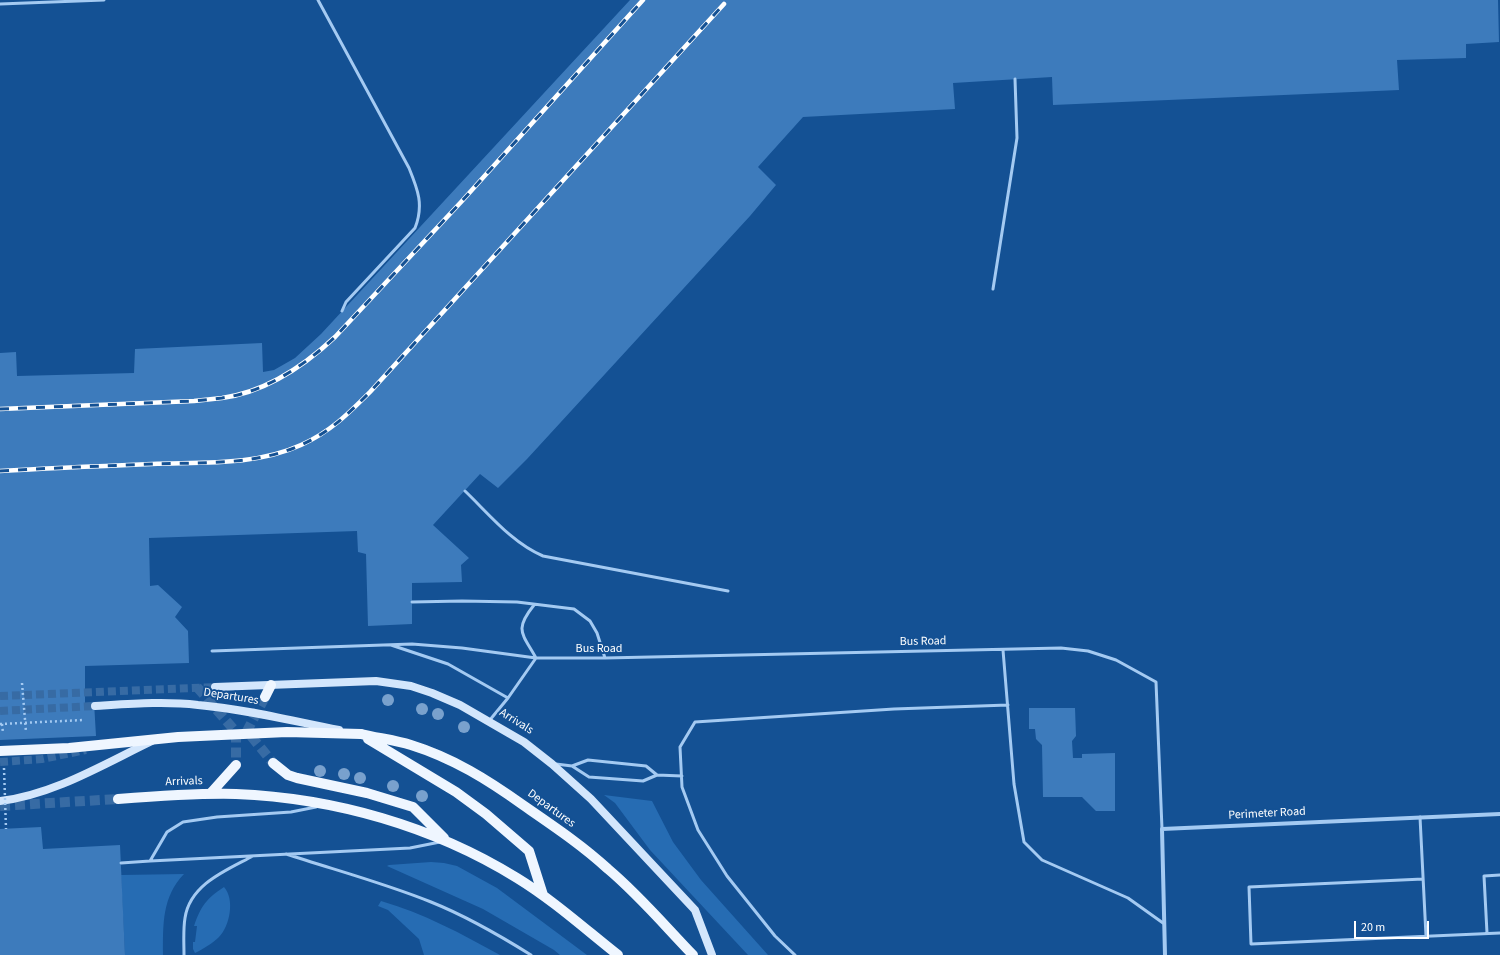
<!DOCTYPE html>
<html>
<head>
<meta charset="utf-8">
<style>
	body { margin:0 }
	#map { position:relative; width:1500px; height:955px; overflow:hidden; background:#145194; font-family:"Source Sans 3",sans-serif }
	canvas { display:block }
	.scale { position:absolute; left:1354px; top:921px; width:75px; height:18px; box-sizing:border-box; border:2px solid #fff; border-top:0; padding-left:5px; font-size:12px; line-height:14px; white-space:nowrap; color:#fff; -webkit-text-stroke:3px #145194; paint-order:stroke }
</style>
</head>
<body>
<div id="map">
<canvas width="1500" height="955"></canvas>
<div class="scale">20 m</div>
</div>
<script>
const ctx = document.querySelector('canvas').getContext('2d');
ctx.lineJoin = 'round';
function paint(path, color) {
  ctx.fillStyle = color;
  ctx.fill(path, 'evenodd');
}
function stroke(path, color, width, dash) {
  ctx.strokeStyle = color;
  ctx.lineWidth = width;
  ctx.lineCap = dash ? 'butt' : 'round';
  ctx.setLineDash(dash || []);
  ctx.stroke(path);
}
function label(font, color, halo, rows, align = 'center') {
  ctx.font = font + ' "Source Sans 3",sans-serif';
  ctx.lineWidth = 4;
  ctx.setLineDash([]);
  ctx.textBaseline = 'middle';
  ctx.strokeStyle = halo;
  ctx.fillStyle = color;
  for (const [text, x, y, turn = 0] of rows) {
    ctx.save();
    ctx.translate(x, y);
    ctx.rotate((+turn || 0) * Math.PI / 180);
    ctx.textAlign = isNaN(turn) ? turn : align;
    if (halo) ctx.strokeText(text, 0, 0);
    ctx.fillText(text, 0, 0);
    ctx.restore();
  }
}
const green = new Path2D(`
	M604,795L652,801L673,842L701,880L768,955H748L650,850L615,803Z
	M431,862L444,863L457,866L497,888L587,955H560L554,950L483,909L387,866L389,865Z
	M184,874C162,897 163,924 163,955H125L121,875Z
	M224,887C235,899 230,926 219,937C213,943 203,949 195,953L193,949V942H195L197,926H194C201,906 206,899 224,887Z
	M381,901C423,913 462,934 500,955H424L419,939L388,910L378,906Z`);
const building = new Path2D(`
	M630,0H1498L1499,42L1466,44V58L1397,60L1399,90L1053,105L1052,77L953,83L955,109L803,117L758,167L776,185L750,216L527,459L498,488L480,474L433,525L469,558L461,565L462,582L412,583V624L368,626L366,554L358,552L357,531L149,538L150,586L158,585L182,607L175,617L188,631L189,663L85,666V703L94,702L96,736L0,740V353L16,352L17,376L134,373L135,349L262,343L263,372L274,370L295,358L321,334Z
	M1029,708H1075L1076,736L1072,741L1073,758H1082V754L1115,753V811H1096L1082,797H1043L1042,745L1036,739L1035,729H1029Z
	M41,827L43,849L120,845L125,955H0V829Z`);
const secondaryTunnel = new Path2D(`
	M0,696L215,687
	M0,711L95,706
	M0,762L42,759L86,750`);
const primaryTunnel = new Path2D(`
	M197,687L236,732V765
	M265,697L247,731L273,763
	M0,806L118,799`);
const path = new Path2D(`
	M22,683L26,732`);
const lane = new Path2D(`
	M318,0L409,168C418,190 424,205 415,228L346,302L342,311
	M0,4L104,0
	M993,289L1017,138L1015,79
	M465,491C489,514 512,543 543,556L728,591
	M412,602L462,601L517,602L574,609L590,621L597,633L605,658
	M534,605C514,630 522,633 536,658
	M391,645L448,664L508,698
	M1003,650L1014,784L1024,842L1042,860L1128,898L1163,923
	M212,651L412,644L462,648L536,658H605L1061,648L1088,651L1116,660L1156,682L1162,829
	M489,721L508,698L536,658
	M556,764L572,766L589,777L643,781L657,775L682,776
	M572,766L588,760L646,766L657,775
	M1420,817L1426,936
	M286,854C335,870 384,883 431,902C466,916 499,935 531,955
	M150,861L167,832L183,822L217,817L291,812L316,807
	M121,863L150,861L410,848L440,842
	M1423,879L1249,887L1251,944L1500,933
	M1487,933L1484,876L1500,875
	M184,955C184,943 183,930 185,918C190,884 227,870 253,856
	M795,955L775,936L727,876L698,830L682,787L680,747L695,722L894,709L1008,705`);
const street = new Path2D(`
	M1165,955L1162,829L1500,814`);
const secondary = new Path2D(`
	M215,687L376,681L411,686L432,693L460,705L524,742L552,764L591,799L695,910L712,955
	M0,801C53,795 104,764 152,741`);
const primary = new Path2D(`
	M265,697L271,685
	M361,734C377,738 395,740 411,745C453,758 488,780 523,805C552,825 582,845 608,869C639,895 665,926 693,955
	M368,739L456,792L486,814L529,851L543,895
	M273,763L288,775L297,778L367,793L413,807L444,838
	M210,794L236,765
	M118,799C157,796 197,793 236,794C334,798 433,826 517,878C553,900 585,929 618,955`);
const rail = new Path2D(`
	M0,409L194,401C204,400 213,399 222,398C265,392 304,366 335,337L462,201L643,0
	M0,471C51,468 101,466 152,464C201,462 255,466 301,445C330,432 348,414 370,392L724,4`);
const pathBridge = new Path2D(`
	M0,724L84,720
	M2,724L3,733
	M4,768L6,829`);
const secondaryBridge = new Path2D(`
	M95,706C129,704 164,701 198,705C245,709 292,721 339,730`);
const primaryBridge = new Path2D(`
	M0,751L69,748L178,737L243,734L287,732L361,734`);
const trees = [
	[388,700],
	[422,709],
	[438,714],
	[464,727],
	[320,771],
	[344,774],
	[360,778],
	[393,786],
	[422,796]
];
const streetNames = [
	["Bus Road",923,642,-1],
	["Bus Road",599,649],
	["Departures",231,697,9],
	["Arrivals",516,722,32],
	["Arrivals",184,782,-2],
	["Departures",551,809,36],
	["Perimeter Road",1267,814,-3]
];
paint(green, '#266cb3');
paint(building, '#3d7bbc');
stroke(secondaryTunnel, '#376ba4', 8, [8, 4]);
stroke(primaryTunnel, '#376ba4', 10, [10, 5]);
stroke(path, '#a4caf2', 2.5, [2, 3]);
stroke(lane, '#a4caf2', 3);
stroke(street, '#a4caf2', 4);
stroke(secondary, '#d3e6fc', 8);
stroke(primary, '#eff6ff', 10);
stroke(rail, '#fff', 4.5);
stroke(rail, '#145194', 3, [9]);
stroke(pathBridge, '#a4caf2', 2.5, [2, 3]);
stroke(secondaryBridge, '#d3e6fc', 8);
stroke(primaryBridge, '#eff6ff', 10);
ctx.fillStyle = '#79a1cd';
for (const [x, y] of trees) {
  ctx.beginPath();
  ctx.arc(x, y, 6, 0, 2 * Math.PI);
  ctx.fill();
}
label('12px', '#fff', '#145194', streetNames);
</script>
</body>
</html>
